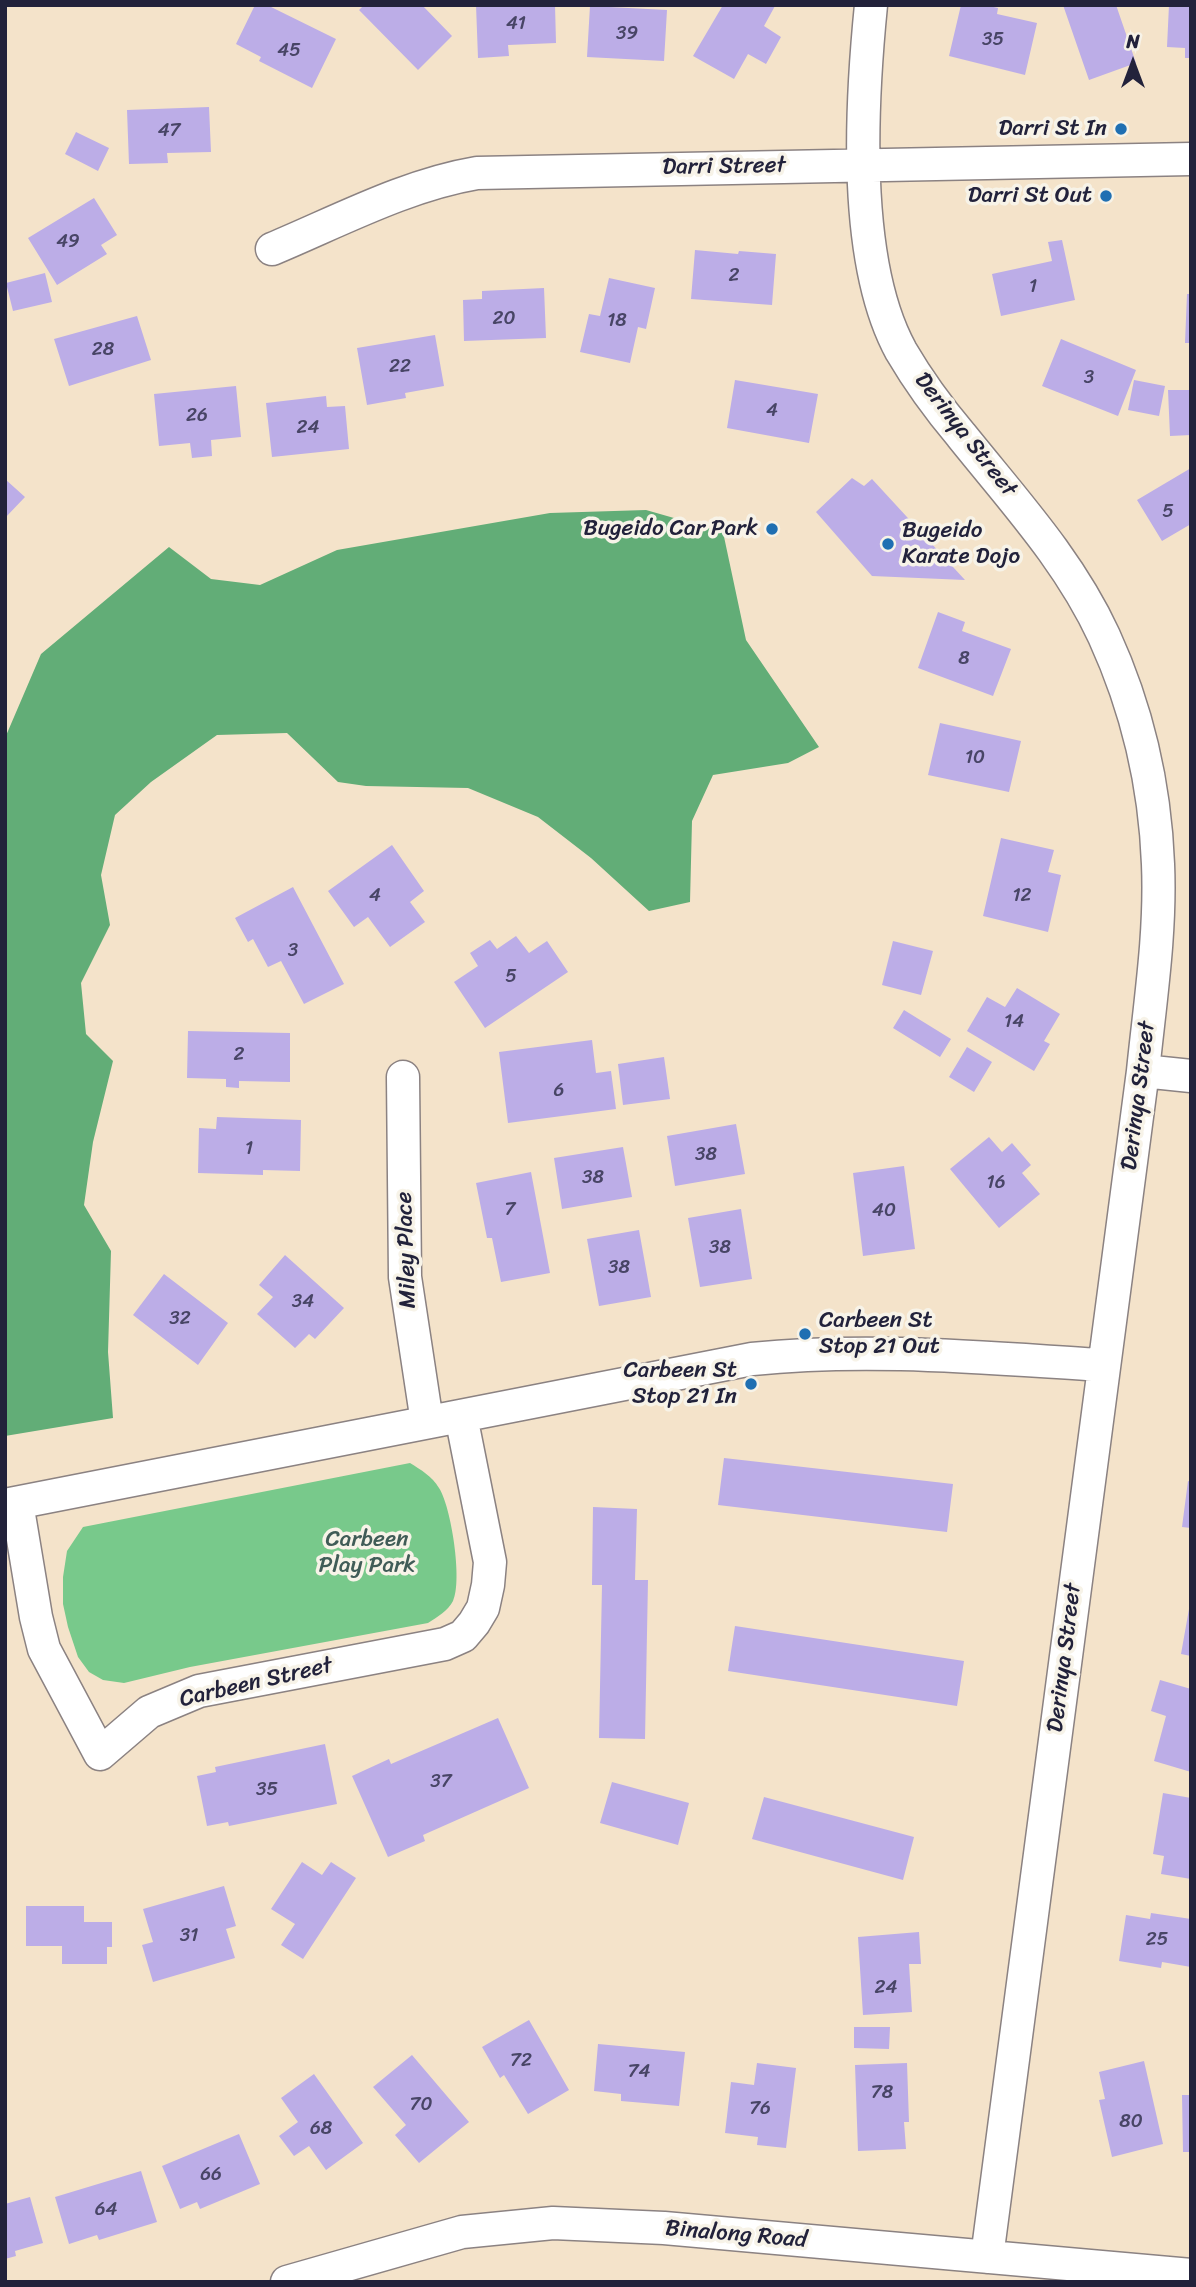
<!DOCTYPE html>
<html>
<head>
<meta charset="utf-8">
<style>
	body { margin:0 }
	#map { position:relative; width:1196px; height:2287px; overflow:hidden; background:#f4e3ca; font-family:Sriracha,sans-serif }
	canvas { display:block }
	.frame { position:absolute; inset:0; border:7px solid #22223b; pointer-events:none }
	.north { position:absolute; left:1098px; top:28px; width:70px; height:70px; -webkit-text-stroke:5px #f7f3e8; paint-order:stroke; rotate:0deg; font-size:19px; font-weight:700; line-height:28px; text-align:center; color:#22223b }
	.north::after { content:''; display:block; margin:auto; width:24px; height:32px; background:#22223b; clip-path:polygon(50% 0,100% 100%,50% 72%,0 100%) }
</style>
</head>
<body>
<div id="map">
<canvas width="1196" height="2287"></canvas>
<div class="frame"></div>
<div class="north">N</div>
</div>
<script>
const ctx = document.querySelector('canvas').getContext('2d');
ctx.lineJoin = 'round';
function paint(path, color) {
  ctx.fillStyle = color;
  ctx.fill(path, 'evenodd');
}
function stroke(path, color, width, dash) {
  ctx.strokeStyle = color;
  ctx.lineWidth = width;
  ctx.lineCap = dash ? 'butt' : 'round';
  ctx.setLineDash(dash || []);
  ctx.stroke(path);
}
function label(font, color, halo, rows, align = 'center') {
  ctx.font = font + ' Sriracha,sans-serif';
  ctx.lineWidth = 7;
  ctx.setLineDash([]);
  ctx.textBaseline = 'middle';
  ctx.strokeStyle = halo;
  ctx.fillStyle = color;
  for (const [text, x, y, turn = 0] of rows) {
    ctx.save();
    ctx.translate(x, y);
    ctx.rotate((+turn || 0) * Math.PI / 180);
    ctx.textAlign = isNaN(turn) ? turn : align;
    if (halo) ctx.strokeText(text, 0, 0);
    ctx.fillText(text, 0, 0);
    ctx.restore();
  }
}
const green = new Path2D(`
	M410,1463C421,1470 432,1476 439,1488C451,1506 463,1581 453,1601C448,1611 437,1617 428,1623L190,1667L124,1683L103,1680L89,1672L78,1657L68,1627L63,1604V1577L67,1551L83,1527Z`);
const forest = new Path2D(`
	M646,510L723,532L746,640L819,747L788,763L713,775L692,821L690,902L649,911L591,858L538,817L468,788L366,786L338,782L287,733L217,735L151,782L115,815L101,875L110,925L81,983L86,1034L113,1061L93,1142L84,1205L111,1251L108,1352L113,1418L5,1436V738L41,654L169,547L211,579L260,585L337,550L550,513Z`);
const building = new Path2D(`
	M255,5H267L336,39L312,88L259,61L261,57L236,44Z
	M364,5H422L452,36L418,70L359,10Z
	M476,5H555L556,43L508,45L509,56L478,58Z
	M723,5H773L775,6L764,26L781,37L766,64L748,54L734,79L693,56Z
	M961,5H985L998,8L997,14L1037,23L1025,75L949,56Z
	M1063,5H1116L1136,63L1089,80Z
	M1169,5H1191V58H1185V48L1167,47Z
	M590,6L667,10L664,61L587,57Z
	M209,107L211,152L167,153L168,163L129,164L127,110Z
	M76,132L109,148L98,171L65,154Z
	M94,198L117,235L101,245L107,254L57,285L28,238Z
	M1062,240L1075,300L1001,316L992,274L1052,261L1048,242Z
	M695,250L738,254L739,251L776,254L772,305L691,299Z
	M45,273L52,302L13,311L6,283Z
	M609,278L655,288L646,329L638,327L630,363L580,352L589,314L600,316Z
	M544,288L546,338L464,341L463,300L482,299V291Z
	M1187,294H1191V343H1185Z
	M137,316L151,360L69,386L54,339Z
	M435,335L444,386L405,393L406,398L367,405L357,348Z
	M1061,339L1136,370L1118,416L1042,386Z
	M735,380L818,394L809,443L727,428Z
	M1134,380L1165,386L1159,416L1128,410Z
	M236,386L241,437L211,440L212,456L192,458L190,443L159,446L154,394Z
	M1168,390H1191V435L1170,436Z
	M326,396L327,407L345,406L349,449L272,457L266,403Z
	M1191,468V524L1162,541L1137,500Z
	M852,478L864,486L872,479L965,580L872,576L816,512Z
	M5,479L25,497L5,518Z
	M938,612L965,622L962,631L1011,649L993,696L918,668Z
	M940,723L1021,741L1009,792L928,775Z
	M1001,838L1054,850L1048,872L1061,875L1048,932L983,916Z
	M392,845L424,891L410,902L425,922L390,947L368,917L354,927L328,891Z
	M293,887L344,984L304,1004L281,961L268,967L253,939L248,942L235,918Z
	M516,936L529,953L547,941L568,972L485,1028L454,982L478,966L470,953L490,940L497,949Z
	M893,941L933,951L921,995L882,985Z
	M1017,988L1060,1014L1044,1041L1050,1044L1034,1071L967,1031L987,997L1005,1007Z
	M904,1010L951,1039L940,1057L893,1028Z
	M188,1031L290,1033V1082L239,1081V1088L226,1087V1079L187,1078Z
	M592,1040L596,1073L611,1071L616,1109L508,1123L499,1052Z
	M967,1047L992,1062L974,1092L949,1077Z
	M664,1057L670,1099L623,1105L618,1064Z
	M217,1117L301,1120L300,1171L263,1170V1175L198,1173L199,1128L216,1129Z
	M736,1124L745,1174L675,1186L667,1136Z
	M989,1137L1002,1152L1012,1143L1031,1165L1022,1173L1040,1194L999,1228L950,1169Z
	M623,1147L632,1197L562,1209L554,1158Z
	M904,1166L915,1249L863,1256L853,1173Z
	M531,1172L550,1273L501,1282L492,1238H487L476,1183Z
	M741,1209L752,1279L700,1287L688,1218Z
	M639,1230L651,1297L599,1306L587,1239Z
	M285,1255L344,1308L315,1339L309,1334L295,1348L257,1314L273,1297L259,1285Z
	M164,1274L228,1323L198,1365L133,1315Z
	M724,1458L953,1484L947,1532L718,1505Z
	M1188,1481L1191,1482V1528L1182,1527Z
	M593,1507L637,1509L635,1580H648L645,1739L599,1738L602,1585H592Z
	M1189,1609H1191V1656L1181,1654Z
	M735,1626L964,1661L957,1706L728,1671Z
	M1160,1680L1191,1689V1772L1154,1761L1166,1716L1151,1711Z
	M498,1718L529,1788L423,1835L425,1841L388,1857L352,1776L389,1759L391,1764Z
	M325,1744L337,1804L229,1826L228,1822L207,1826L197,1776L216,1772L215,1767Z
	M612,1782L689,1803L678,1845L600,1823Z
	M1163,1793L1191,1798V1879L1161,1874L1164,1856L1153,1854Z
	M764,1797L914,1837L903,1880L752,1839Z
	M302,1862L322,1875L331,1862L356,1878L303,1959L281,1945L295,1924L271,1909Z
	M224,1886L236,1926L226,1929L235,1958L153,1982L142,1945L153,1942L143,1909Z
	M26,1906H84V1922H112V1947H107V1964H62V1946H26Z
	M1151,1913L1191,1919V1967L1162,1962L1161,1968L1119,1961L1126,1915L1150,1919Z
	M919,1932L921,1964H909L912,2012L863,2015L858,1937Z
	M529,2020L569,2090L528,2114L504,2075L500,2078L482,2047Z
	M854,2027H890L889,2049L854,2048Z
	M598,2044L685,2052L679,2106L621,2101V2094L594,2091Z
	M412,2055L469,2122L419,2163L395,2135L406,2125L373,2087Z
	M1144,2061L1163,2144L1112,2157L1099,2100L1105,2099L1099,2072Z
	M757,2063L796,2068L786,2148L757,2145L758,2137L725,2133L731,2082L754,2085Z
	M907,2063L909,2122H904L906,2149L858,2151L855,2065Z
	M314,2074L363,2143L326,2170L309,2146L294,2156L279,2136L298,2122L281,2098Z
	M1182,2095H1191V2152H1183Z
	M239,2134L260,2184L200,2209L197,2202L180,2209L162,2166Z
	M141,2171L157,2222L99,2240L97,2235L69,2244L55,2197Z
	M30,2197L43,2243L15,2251L16,2256L5,2259V2204Z`);
const street = new Path2D(`
	M871,5C861,105 852,262 901,351C918,380 939,409 961,435C1013,500 1069,560 1104,636C1137,708 1155,785 1158,864C1161,933 1150,1002 1143,1071L987,2257
	M272,249C339,221 406,185 477,173L1191,159
	M1143,1071L1191,1076
	M403,1077L405,1277L427,1422
	M17,1503L36,1617L44,1649L100,1754L149,1712L199,1691L445,1644L463,1636L474,1623L483,1608L488,1585L490,1562L461,1416
	M5,1505L752,1359C870,1347 985,1358 1103,1365
	M287,2282L462,2232L553,2223L664,2228L1191,2275`);
const markers = [
	[1121,129,7,"#1f6fb2"],
	[1106,196,7,"#1f6fb2"],
	[772,529,7,"#1f6fb2"],
	[888,544,7,"#1f6fb2"],
	[805,1334,7,"#1f6fb2"],
	[751,1384,7,"#1f6fb2"]
];
const numberNames = [
	["41",516,24],
	["39",627,34],
	["35",993,40],
	["45",289,51],
	["47",169,131],
	["49",68,242],
	["2",734,276],
	["1",1033,287],
	["20",504,319],
	["18",617,321],
	["28",103,350],
	["22",400,367],
	["3",1089,378],
	["4",772,411],
	["26",197,416],
	["24",308,428],
	["5",1168,512],
	["8",964,659],
	["10",975,758],
	["4",375,896],
	["12",1022,896],
	["3",293,951],
	["5",511,977],
	["14",1014,1022],
	["2",239,1055],
	["6",559,1091],
	["1",249,1149],
	["38",706,1155],
	["38",593,1178],
	["16",996,1183],
	["7",510,1210],
	["40",884,1211],
	["38",720,1248],
	["38",619,1268],
	["34",303,1302],
	["32",180,1319],
	["37",441,1782],
	["35",267,1790],
	["31",189,1936],
	["25",1157,1940],
	["24",886,1988],
	["72",521,2061],
	["74",639,2072],
	["78",882,2093],
	["70",421,2105],
	["76",760,2109],
	["80",1131,2122],
	["68",321,2129],
	["66",211,2175],
	["64",106,2210]
];
const poiNames = [
	["Darri St In",1107,129],
	["Darri St Out",1092,196],
	["Bugeido Car Park",758,529],
	["Bugeido",902,531,"left"],
	["Karate Dojo",902,557,"left"],
	["Carbeen St",819,1321,"left"],
	["Stop 21 Out",819,1347,"left"],
	["Carbeen St",737,1371],
	["Stop 21 In",737,1397]
];
const streetNames = [
	["Darri Street",724,167,-1],
	["Derinya Street",965,435,52],
	["Derinya Street",1139,1096,-83],
	["Miley Place",407,1250,-92],
	["Derinya Street",1065,1658,-83],
	["Carbeen Street",256,1683,-13],
	["Binalong Road",736,2235,5]
];
const parkNames = [
	["Carbeen",367,1540],
	["Play Park",367,1566]
];
paint(green, '#78c98b');
paint(forest, '#62ad77');
paint(building, '#bcade7');
stroke(street, '#8b8282', 35);
stroke(street, '#fff', 32);
for (const [x, y, r, color] of markers) {
  const dot = new Path2D();
  dot.arc(x, y, r, 0, 2 * Math.PI);
  ctx.fillStyle = color;
  ctx.fill(dot);
  stroke(dot, '#f7f3e8', 2.5);
}
label('19px', '#484566', null, numberNames);
label('23px', '#22223b', '#f7f3e8', poiNames, 'right');
label('23px', '#22223b', '#f7f3e8', streetNames);
label('23px', '#405c57', '#f7f3e8', parkNames);
</script>
</body>
</html>
